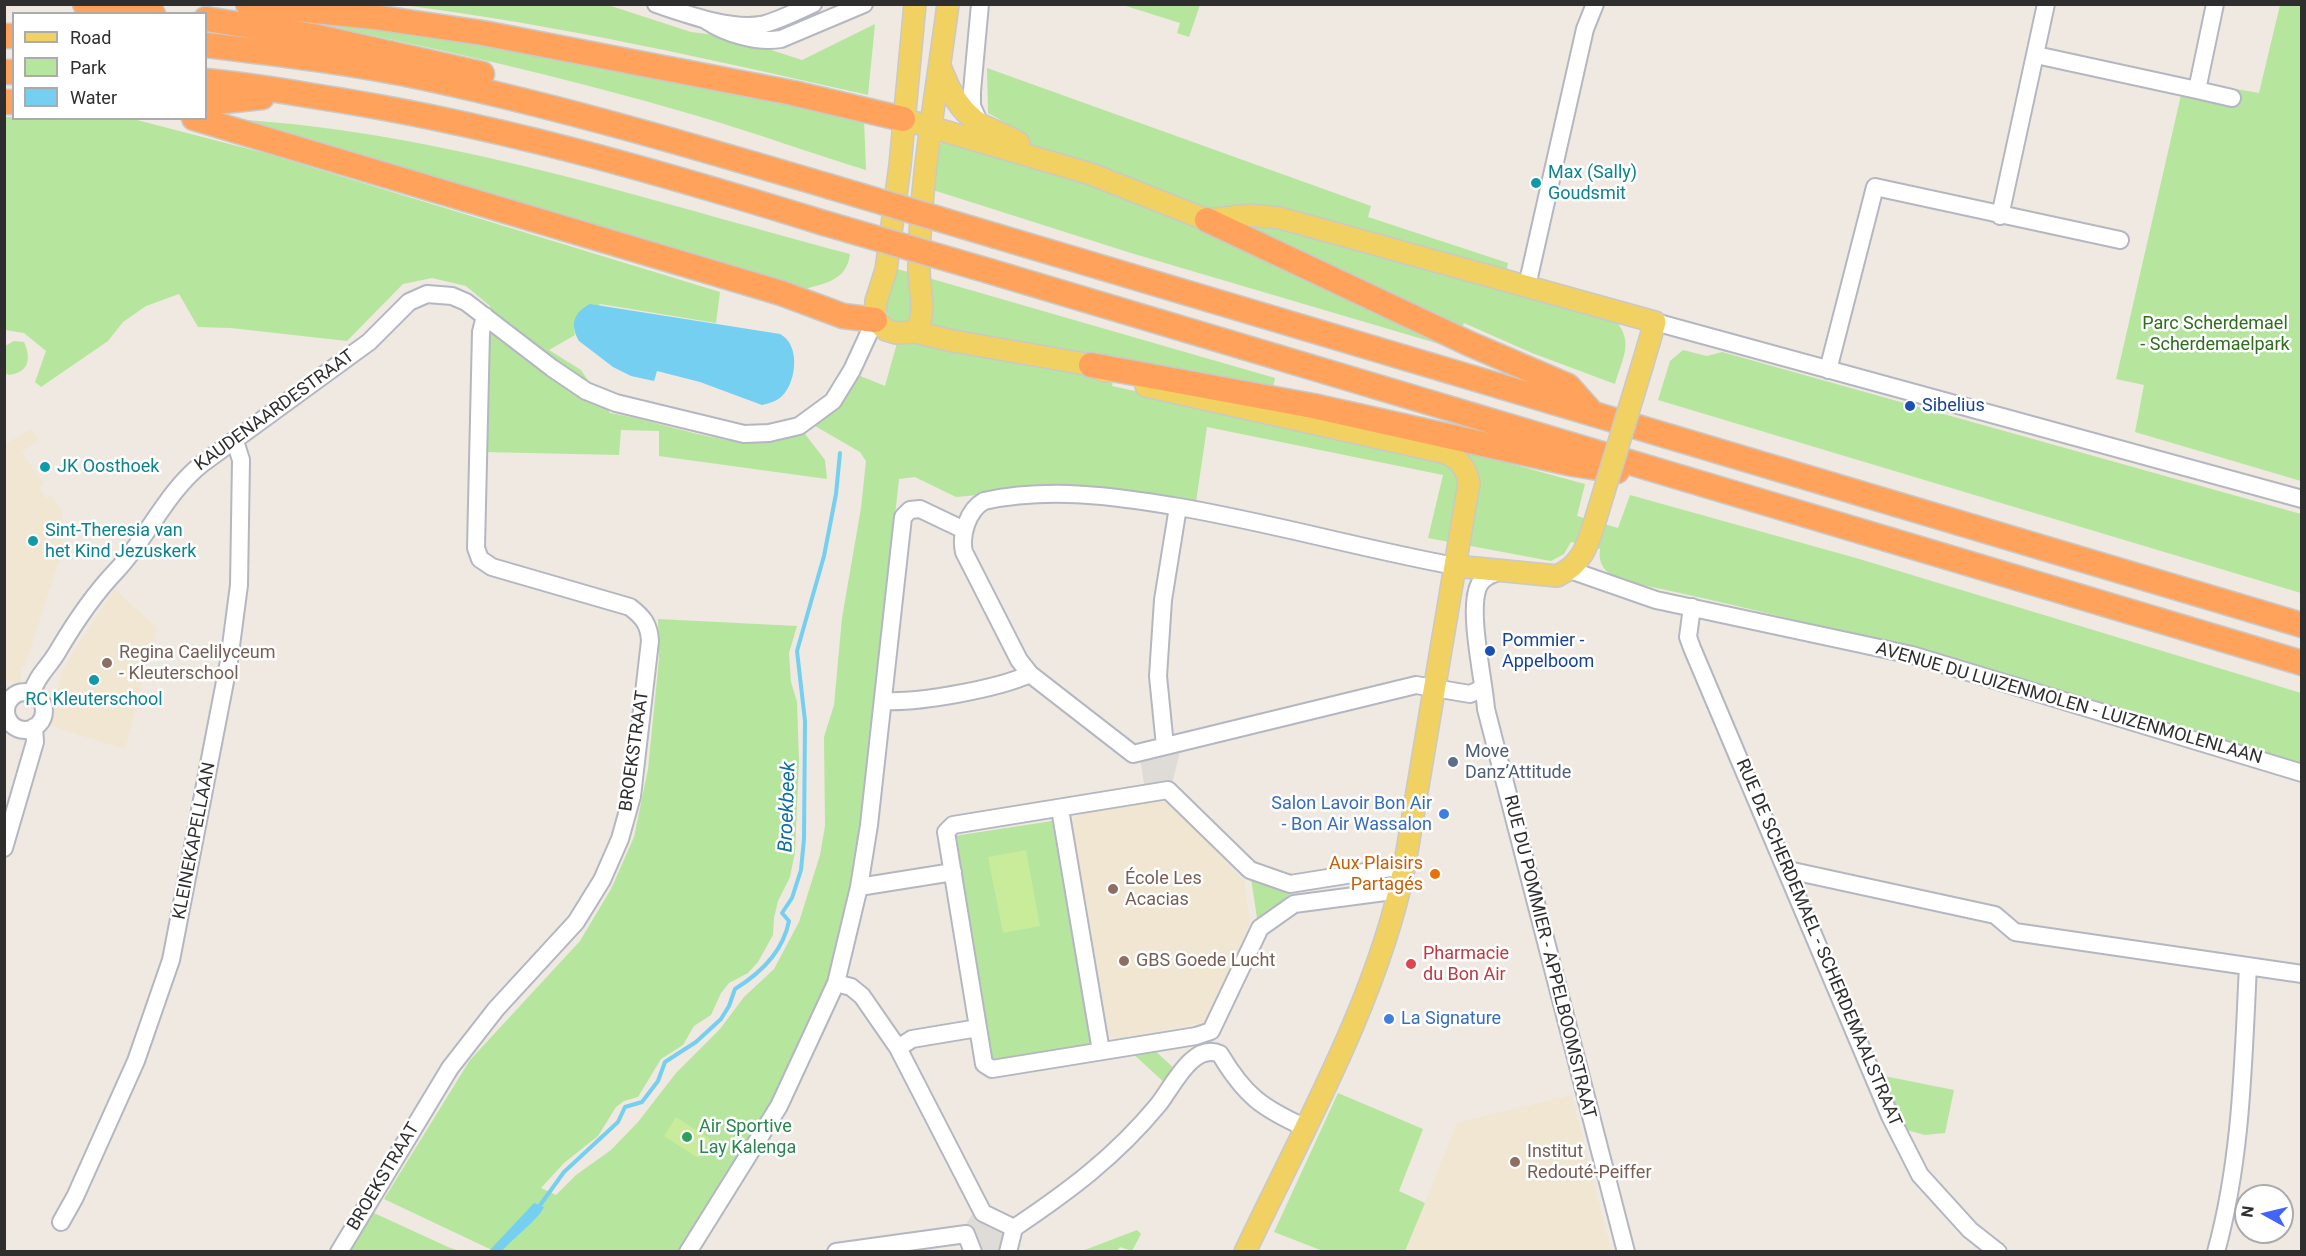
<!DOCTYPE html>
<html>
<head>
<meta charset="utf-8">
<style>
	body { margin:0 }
	#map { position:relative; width:2306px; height:1256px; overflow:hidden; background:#efe9e1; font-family:Roboto,sans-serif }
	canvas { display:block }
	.frame { position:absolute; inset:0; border:6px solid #2e2e2e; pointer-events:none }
	.legend { position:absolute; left:12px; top:12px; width:195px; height:108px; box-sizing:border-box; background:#fff; border:2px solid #ababab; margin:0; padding:8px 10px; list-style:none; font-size:18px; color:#2e2e2e }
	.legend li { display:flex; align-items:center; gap:12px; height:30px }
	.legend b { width:30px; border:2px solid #ababab }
	.north { position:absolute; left:2234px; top:1184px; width:60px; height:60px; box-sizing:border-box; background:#fff; border:2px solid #ababab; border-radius:50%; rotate:278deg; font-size:16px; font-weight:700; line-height:24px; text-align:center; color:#2e2e2e }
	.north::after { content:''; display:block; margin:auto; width:21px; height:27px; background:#4264fb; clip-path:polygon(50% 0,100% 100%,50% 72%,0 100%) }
</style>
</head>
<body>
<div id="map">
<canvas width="2306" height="1256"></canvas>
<div class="frame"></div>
<ul class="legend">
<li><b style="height:8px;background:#f2d163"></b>Road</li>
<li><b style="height:16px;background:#b6e59e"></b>Park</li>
<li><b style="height:16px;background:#75cff0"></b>Water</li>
</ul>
<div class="north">N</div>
</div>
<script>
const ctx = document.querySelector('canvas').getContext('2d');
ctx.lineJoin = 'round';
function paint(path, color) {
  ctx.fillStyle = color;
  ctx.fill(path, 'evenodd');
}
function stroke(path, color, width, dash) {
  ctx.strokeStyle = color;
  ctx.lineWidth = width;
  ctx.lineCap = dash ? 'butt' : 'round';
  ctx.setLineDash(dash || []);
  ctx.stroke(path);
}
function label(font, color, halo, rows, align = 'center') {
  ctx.font = font + ' Roboto,sans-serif';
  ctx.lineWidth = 5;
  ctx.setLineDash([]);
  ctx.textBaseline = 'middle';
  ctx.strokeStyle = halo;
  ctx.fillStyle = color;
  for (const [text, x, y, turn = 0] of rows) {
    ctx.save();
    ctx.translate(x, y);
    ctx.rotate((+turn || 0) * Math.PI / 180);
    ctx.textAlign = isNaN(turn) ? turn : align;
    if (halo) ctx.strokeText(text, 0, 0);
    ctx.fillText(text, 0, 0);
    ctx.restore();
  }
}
const education = new Path2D(`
	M31,429L39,440L21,452L44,483L39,487L46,499L52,496L61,510L65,531L60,557L25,666H21L20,684L5,679L4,445Z
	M115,589L157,628L125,749L48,725L62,672L72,653Z
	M1158,800L1170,803L1244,881L1250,923L1205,1022L1116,1039L1109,1034L1072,822L1078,815Z
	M1572,1095L1611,1251L1405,1252L1457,1123Z`);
const green = new Path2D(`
	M403,5H608L691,32L731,37L802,60L875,24L868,95C714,60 559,25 403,5Z
	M1123,5H1200L1189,37L1177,33L1180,23Z
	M2280,5H2301V481L2135,432L2144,385L2116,379L2181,95L2231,106L2236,89L2259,93Z
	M279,17L415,31L599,64L864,120L866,170C810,153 756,133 701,117C563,76 421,44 279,17Z
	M987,68L1371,206L1368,217L1508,263L1503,290L1616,321C1634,343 1622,359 1615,384L1532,353L1464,323L1453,348L1131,253L933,190L936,150L943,141L1006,159L1015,128L988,113Z
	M4,117L133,119L268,154L720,292L716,323L600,304L574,329L575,335L549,350L581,370L610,413C656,420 715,444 759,442C774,442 790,436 805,434L825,460L827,479L659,456V431L621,430L619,455L485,452L490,306L466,286L432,278L403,284L347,341L231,328L198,327L179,294L146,306L123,322L108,341L41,387L35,382L46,351L24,333L5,330Z
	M230,119C442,131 646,200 850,254C847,280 826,283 805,289Z
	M894,268L1275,378L1273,387L1117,359L1112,386L1441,458L1464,451L1585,484L1577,516L1618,528L1630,495L1856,558L2301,693V766C2075,699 1850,626 1618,580C1605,571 1598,565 1600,549L1571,542L1564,554L1551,561L1428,538L1443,475L1207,427L1196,502L1164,495L1074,486L956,497L915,477L899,479L861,824L848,914L828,981L775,1095L682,1251H494L384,1199L470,1060L580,941L611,889L634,837L648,769L659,659L658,619L797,626L789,653L791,682L797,702L799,760L795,852L790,877L778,901L774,918L773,935L758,962L748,973L729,983L721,993L711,1015L694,1026L683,1045L661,1059L638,1097L624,1101L616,1107L598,1136L564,1163L541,1188L556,1195L576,1175L611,1150L638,1122L676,1073L720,1029L744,997L774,969L799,922L820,855L825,826L824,737L834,705L842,618L861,508L866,461L860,452L815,426L838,405L858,375L885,386L897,343L884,303Z
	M14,341L24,342C32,360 28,373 8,375L5,372V346Z
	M1683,350L1707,356L1722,352L2301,514V593L1658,400L1670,361Z
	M1052,821L1091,1046L990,1062L954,836Z
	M1251,878L1287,888L1290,897L1258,925Z
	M1150,1046L1178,1072L1168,1086L1129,1050Z
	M1884,1076L1954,1090L1945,1133L1925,1135L1903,1129L1884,1083Z
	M1338,1093L1423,1129L1399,1191L1425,1203L1405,1251H1323L1274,1232Z
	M374,1213L448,1247L459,1251H350Z
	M1137,1230L1141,1234L1132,1251L1120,1247L1117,1251H1082Z`);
const pitch = new Path2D(`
	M1026,850L1040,926L1003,933L988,857Z
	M676,1117L710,1139L698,1158L664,1136Z`);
const plaza = new Path2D(`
	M1181,748L1172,784L1145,789L1140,758Z
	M982,1209L1020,1225L1013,1251H965L960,1234L973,1213Z`);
const water = new Path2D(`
	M590,304L780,334C800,344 797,380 783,395C778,401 770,403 762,405L700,382L657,371L654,381L631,376L613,367L579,341C570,325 573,313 590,304Z
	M534,1203L544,1207C539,1219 512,1239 502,1251H489Z`);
const stream = new Path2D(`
	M538,1208L564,1172L618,1122L625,1107L642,1102L658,1081L665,1062L696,1042L721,1019L729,1006L735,989C761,973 783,952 789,921L782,913L792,898L801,870L804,839L805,721L797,651L824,556L836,494L840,453`);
const minor = new Path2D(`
	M656,4C686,14 729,30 761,25C778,21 797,11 813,4
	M707,21C727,34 757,43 781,39L864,4
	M2036,55L2197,90L2215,4
	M2197,90L2232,98
	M979,122L972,106V91L980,4
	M2000,216L2046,4
	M1527,286L1585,29L1595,4
	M1655,322L2302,499
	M1828,370L1875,187L2120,240
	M1455,566C1363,549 1272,523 1179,507C1115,496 1049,487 984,501C968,510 960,535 964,552L1019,660L1030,674L1133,754L1416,685L1470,694L1483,688
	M1570,570L1656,600L1912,655L2302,773
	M1502,571C1493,574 1484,576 1479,585C1467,609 1484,680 1486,709L1626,1252
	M1692,607L1688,637L1692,648L1890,1116L1920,1175L1970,1230L1998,1252
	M6 711a19 19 0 1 1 38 0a19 19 0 1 1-38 0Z
	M32,693C37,675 49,667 58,651C75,622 93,595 117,570C148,537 166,492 203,463L369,342L409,302L427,294L452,296L466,302L552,368L586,391L616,403L744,434L769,433L799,426L833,401L852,370L875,320
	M883,701C919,703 997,689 1030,674
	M1165,746L1158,676L1163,600L1178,507
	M1060,809L1101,1051
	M4,848L35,742L34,727
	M1788,870L1995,915L2015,932L2302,974
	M859,887L953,872
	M1399,895L1385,892L1294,904L1260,928L1211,1031L1196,1036L992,1069L984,1064L946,832L953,825L1168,790L1250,870L1290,884L1390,868L1404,869
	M836,983L851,987L862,996L898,1048L983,1213L1014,1228C1069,1191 1115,1157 1158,1105C1172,1088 1193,1041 1220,1054C1245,1096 1262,1108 1306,1128
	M898,1048L912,1039L978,1028
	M61,1222L75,1197L136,1061L171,960L229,661L239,585L241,460L235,441
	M339,1252L450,1068L496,1009L576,922L602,880L620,839L632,796L650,641C649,624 643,617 630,607L492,567L480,559L476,548L481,332L485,316
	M688,1252L779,1106L836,983L859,887L869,825L903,517L910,510L920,509L964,530
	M836,1252L966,1234L973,1252
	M1008,1252L1014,1228
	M2216,1252C2242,1157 2243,1063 2248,966`);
const major = new Path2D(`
	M915,4L900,165L886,270L876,301L875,320L886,330L896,333L916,332L948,340L1091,365L1105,371
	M940,66C949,89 958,110 980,124C993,131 1007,135 1019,143
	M903,119L1091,174L1207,220L1249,215L1280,218L1655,322L1643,363
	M916,332C928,309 918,289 919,265C920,177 937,91 948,4
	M1146,386L1442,452C1458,457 1466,466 1469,483L1404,869C1378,998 1302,1132 1245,1252
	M1455,566L1557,576C1583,564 1588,544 1596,518`);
const highway = new Path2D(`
	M85,4L153,14
	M248,4L374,17L483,33L793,93L903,119
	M206,19L313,36L482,74
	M4,36H14
	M206,45C281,54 356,63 430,79C564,108 696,147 828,186
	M4,72H14
	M206,81C242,84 278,90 313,96C487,122 656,171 824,223
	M4,102H14
	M206,103L262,97
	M194,118L781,293L843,316L875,320
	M1207,220L1470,344L1568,386L1593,414
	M996,236L2302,625
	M989,271L2302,663
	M1091,365L1313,406L1573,464L1617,471`);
const majorBridge = new Path2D(`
	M1596,518L1643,363`);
const highwayBridge = new Path2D(`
	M828,186L996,236
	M824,223L989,271`);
const markers = [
	[1536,183,6,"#0f9aa8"],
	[1910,406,6,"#1a4fb4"],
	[45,467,6,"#0f9aa8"],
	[33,541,6,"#0f9aa8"],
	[1490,651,6,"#1a4fb4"],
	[107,663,6,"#8d6e63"],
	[94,680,6,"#0f9aa8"],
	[1453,762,6,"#5c6f8a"],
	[1444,814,6,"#3f7fe0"],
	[1435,874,6,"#e8710a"],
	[1113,889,6,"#8d6e63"],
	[1124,961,6,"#8d6e63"],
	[1411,964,6,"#e0444e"],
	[1389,1019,6,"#3f7fe0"],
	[687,1137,6,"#2e9e5b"],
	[1515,1162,6,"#8d6e63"]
];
const cultureNames = [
	["Max (Sally)",1548,173],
	["Goudsmit",1548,194],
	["JK Oosthoek",57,467],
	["Sint-Theresia van",45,531],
	["het Kind Jezuskerk",45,552],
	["RC Kleuterschool",94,700,"center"]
];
const parkNames = [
	["Parc Scherdemael",2215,324],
	["- Scherdemaelpark",2215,345]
];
const transitNames = [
	["Sibelius",1922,406],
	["Pommier -",1502,641],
	["Appelboom",1502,662]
];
const streetNames = [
	["KAUDENAARDESTRAAT",275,411,-36],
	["AVENUE DU LUIZENMOLEN - LUIZENMOLENLAAN",2069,704,16],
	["BROEKSTRAAT",635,751,-82],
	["KLEINEKAPELLAAN",195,841,-79],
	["RUE DE SCHERDEMAEL - SCHERDEMAALSTRAAT",1818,943,67],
	["RUE DU POMMIER - APPELBOOMSTRAAT",1549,957,76],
	["BROEKSTRAAT",384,1177,-59]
];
const educationNames = [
	["Regina Caelilyceum",119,653],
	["- Kleuterschool",119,674],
	["École Les",1125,879],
	["Acacias",1125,900],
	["GBS Goede Lucht",1136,961],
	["Institut",1527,1152],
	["Redouté-Peiffer",1527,1173]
];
const serviceNames = [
	["Move",1465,752],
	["Danz’Attitude",1465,773]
];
const shopNames = [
	["Salon Lavoir Bon Air",1432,804],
	["- Bon Air Wassalon",1432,825],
	["La Signature",1401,1019,"left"]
];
const foodNames = [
	["Aux Plaisirs",1423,864],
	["Partagés",1423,885]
];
const healthNames = [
	["Pharmacie",1423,954],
	["du Bon Air",1423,975]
];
const leisureNames = [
	["Air Sportive",699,1127],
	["Lay Kalenga",699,1148]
];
const waterNames = [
	["Broekbeek",788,807,-88]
];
paint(education, '#f0e6d1');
paint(green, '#b6e59e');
paint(pitch, '#c9ec9a');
paint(plaza, '#dfdcd8');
paint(water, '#75cff0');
stroke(stream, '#75cff0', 4);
stroke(minor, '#b4b7c1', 20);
stroke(major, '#c9c9c9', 24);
stroke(highway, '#c9c9c9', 27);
stroke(minor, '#fff', 16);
stroke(major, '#f2d163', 21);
stroke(highway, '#ffa35c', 24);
stroke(majorBridge, '#c9c9c9', 24, []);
stroke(highwayBridge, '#c9c9c9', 27, []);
stroke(majorBridge, '#f2d163', 21);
stroke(highwayBridge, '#ffa35c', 24);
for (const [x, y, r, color] of markers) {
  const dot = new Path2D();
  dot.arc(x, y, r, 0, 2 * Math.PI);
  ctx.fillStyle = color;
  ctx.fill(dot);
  stroke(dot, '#fff', 2);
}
label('18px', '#0d838f', '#fff', cultureNames, 'left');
label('18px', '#2c6e1b', '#fff', parkNames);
label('18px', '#164399', '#fff', transitNames, 'left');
label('18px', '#2e2e2e', '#fff', streetNames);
label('18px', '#785e54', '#fff', educationNames, 'left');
label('18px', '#4e5e75', '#fff', serviceNames, 'left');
label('18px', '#366cbe', '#fff', shopNames, 'right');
label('18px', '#c56008', '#fff', foodNames, 'right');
label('18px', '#be3a42', '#fff', healthNames, 'left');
label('18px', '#27864d', '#fff', leisureNames, 'left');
label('italic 20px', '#0d6fa3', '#fff', waterNames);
</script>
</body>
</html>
